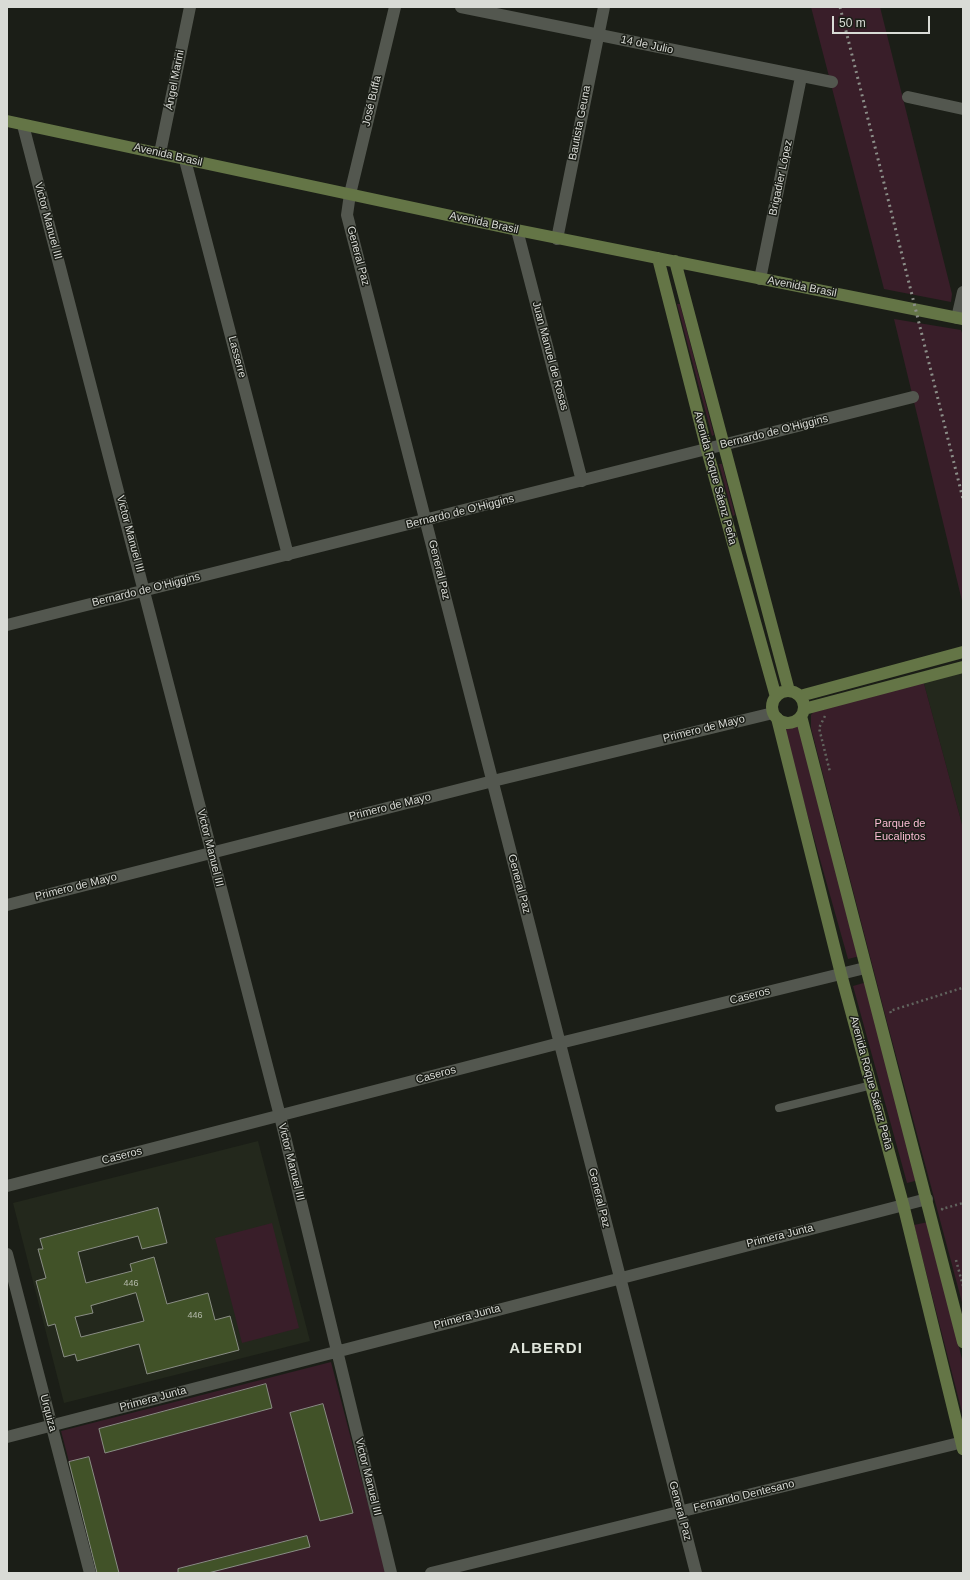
<!DOCTYPE html>
<html>
<head>
<meta charset="utf-8">
<style>
	body { margin:0 }
	#map { position:relative; width:970px; height:1580px; overflow:hidden; background:#1b1e17; font-family:Helvetica,sans-serif }
	canvas { display:block }
	.frame { position:absolute; inset:0; border:8px solid #d9dbd6; pointer-events:none }
	.scale { position:absolute; left:832px; top:16px; width:98px; height:18px; box-sizing:border-box; border:2px solid #d9dbd6; border-top:0; padding-left:5px; font-size:12px; line-height:14px; white-space:nowrap; color:#d9dbd6; -webkit-text-stroke:3px #1b1e17; paint-order:stroke }
</style>
</head>
<body>
<div id="map">
<canvas width="970" height="1580"></canvas>
<div class="frame"></div>
<div class="scale">50 m</div>
</div>
<script>
const ctx = document.querySelector('canvas').getContext('2d');
ctx.lineJoin = 'round';
function paint(path, color) {
  ctx.fillStyle = color;
  ctx.fill(path, 'evenodd');
}
function stroke(path, color, width, dash) {
  ctx.strokeStyle = color;
  ctx.lineWidth = width;
  ctx.lineCap = dash ? 'butt' : 'round';
  ctx.setLineDash(dash || []);
  ctx.stroke(path);
}
function label(font, color, halo, rows, align = 'center') {
  ctx.font = font + ' Helvetica,sans-serif';
  ctx.lineWidth = 3;
  ctx.setLineDash([]);
  ctx.textBaseline = 'middle';
  ctx.strokeStyle = halo;
  ctx.fillStyle = color;
  for (const [text, x, y, turn = 0] of rows) {
    ctx.save();
    ctx.translate(x, y);
    ctx.rotate((+turn || 0) * Math.PI / 180);
    ctx.textAlign = isNaN(turn) ? turn : align;
    if (halo) ctx.strokeText(text, 0, 0);
    ctx.fillText(text, 0, 0);
    ctx.restore();
  }
}
const built = new Path2D(`
	M963,670V828L923,680Z
	M258,1141L310,1341L64,1403L13,1203Z`);
const green = new Path2D(`
	M811,7H880L952,294L951,302L884,289Z
	M677,304H680L714,435L712,436Z
	M894,319L961,330L963,336V605Z
	M719,464H722L735,515L733,516Z
	M923,680L963,828V1306L887,1022L811,728V715L819,705Z
	M798,724L860,956L848,959L783,728Z
	M867,982L919,1180L907,1183L853,986Z
	M928,1222L963,1363V1416L914,1225Z
	M272,1223L299,1328L242,1343L215,1238Z
	M331,1362L386,1573H98L61,1431Z`);
const building = new Path2D(`
	M158,1208L167,1243L142,1249L138,1236L78,1252L86,1283L132,1271L130,1264L154,1257L167,1304L208,1293L215,1320L230,1316L239,1350L147,1374L139,1344L77,1361L75,1354L64,1357L55,1324L48,1326L36,1281L46,1278L38,1249H43L40,1239ZM136,1293L144,1321L81,1337L75,1317L93,1313L91,1306Z
	M266,1384L272,1408L105,1453L99,1429Z
	M323,1404L353,1513L320,1521L290,1413Z
	M89,1457L119,1573H97L69,1462Z
	M307,1536L310,1547L208,1573H178V1569Z`);
const path = new Path2D(`
	M825,716L819,728L830,772
	M891,1013L890,1011L962,988L963,990
	M943,1210L942,1209L963,1203
	M956,1260L963,1286`);
const lane = new Path2D(`
	M779,1108L872,1085`);
const street = new Path2D(`
	M395,7L350,194L347,215L696,1573
	M461,7L832,82
	M908,97L963,109
	M23,125L280,1116L391,1573
	M160,153L190,7
	M185,160L288,555
	M517,230L582,481
	M557,239L604,7
	M760,279L801,77
	M957,318L963,292
	M7,625L913,397
	M7,905L493,781L773,713
	M7,1186L560,1043L865,968
	M7,1254L90,1573
	M7,1437L927,1199
	M431,1573L963,1442`);
const secondary = new Path2D(`
	M7,121L517,230L963,319
	M658,258L707,450L776,697
	M675,261L789,691
	M772 707a16 16 0 1 1 32 0a16 16 0 1 1-32 0Z
	M800,696L963,652
	M804,709L963,667
	M801,716L963,1342
	M777,718L841,974L903,1204L963,1449`);
const rail = new Path2D(`
	M840,7L963,499`);
const numberNames = [
	["446",131,1284],
	["446",195,1316]
];
const streetNames = [
	["14 de Julio",647,45,12],
	["Ángel Marini",175,80,-79],
	["José Buffa",372,101,-77],
	["Bautista Geuna",580,123,-79],
	["Avenida Brasil",168,155,13],
	["Brigadier López",781,178,-78],
	["Victor Manuel III",48,221,75],
	["Avenida Brasil",484,223,12],
	["General Paz",358,256,75],
	["Avenida Brasil",802,287,11],
	["Juan Manuel de Rosas",550,356,75],
	["Lasserre",237,357,75],
	["Bernardo de O'Higgins",774,432,-14],
	["Avenida Roque Sáenz Peña",715,478,75],
	["Bernardo de O'Higgins",460,512,-14],
	["Victor Manuel III",130,534,75],
	["General Paz",439,570,76],
	["Bernardo de O'Higgins",146,590,-14],
	["Primero de Mayo",704,729,-14],
	["Primero de Mayo",390,807,-14],
	["Victor Manuel III",210,848,76],
	["General Paz",519,884,75],
	["Primero de Mayo",76,887,-14],
	["Caseros",750,996,-14],
	["Caseros",436,1075,-15],
	["Avenida Roque Sáenz Peña",871,1083,75],
	["Caseros",122,1156,-14],
	["Victor Manuel III",291,1162,76],
	["General Paz",599,1198,76],
	["Primera Junta",780,1236,-14],
	["Primera Junta",467,1317,-15],
	["Primera Junta",153,1399,-15],
	["Urquiza",48,1413,75],
	["Victor Manuel III",368,1477,76],
	["Fernando Dentesano",744,1496,-14],
	["General Paz",680,1511,75]
];
const parkNames = [
	["Parque de",900,824],
	["Eucaliptos",900,837]
];
const districtNames = [
	["ALBERDI",546,1349]
];
paint(built, '#23281c');
paint(green, '#391e29');
paint(building, '#415228');
stroke(building, '#898d84', 1);
stroke(path, '#61645e', 2.5, [2, 3]);
stroke(lane, '#53574f', 8);
stroke(street, '#53574f', 12);
stroke(secondary, '#647546', 12);
stroke(rail, '#8b8e88', 3, [2, 4]);
label('9px', '#b3b9aa', null, numberNames);
label('11px', '#d9dbd6', '#1b1e17', streetNames);
label('11px', '#fabbd3', '#1b1e17', parkNames);
ctx.letterSpacing = '1px';
label('bold 15px', '#dfe4da', '#1b1e17', districtNames);
ctx.letterSpacing = '0px';
</script>
</body>
</html>
